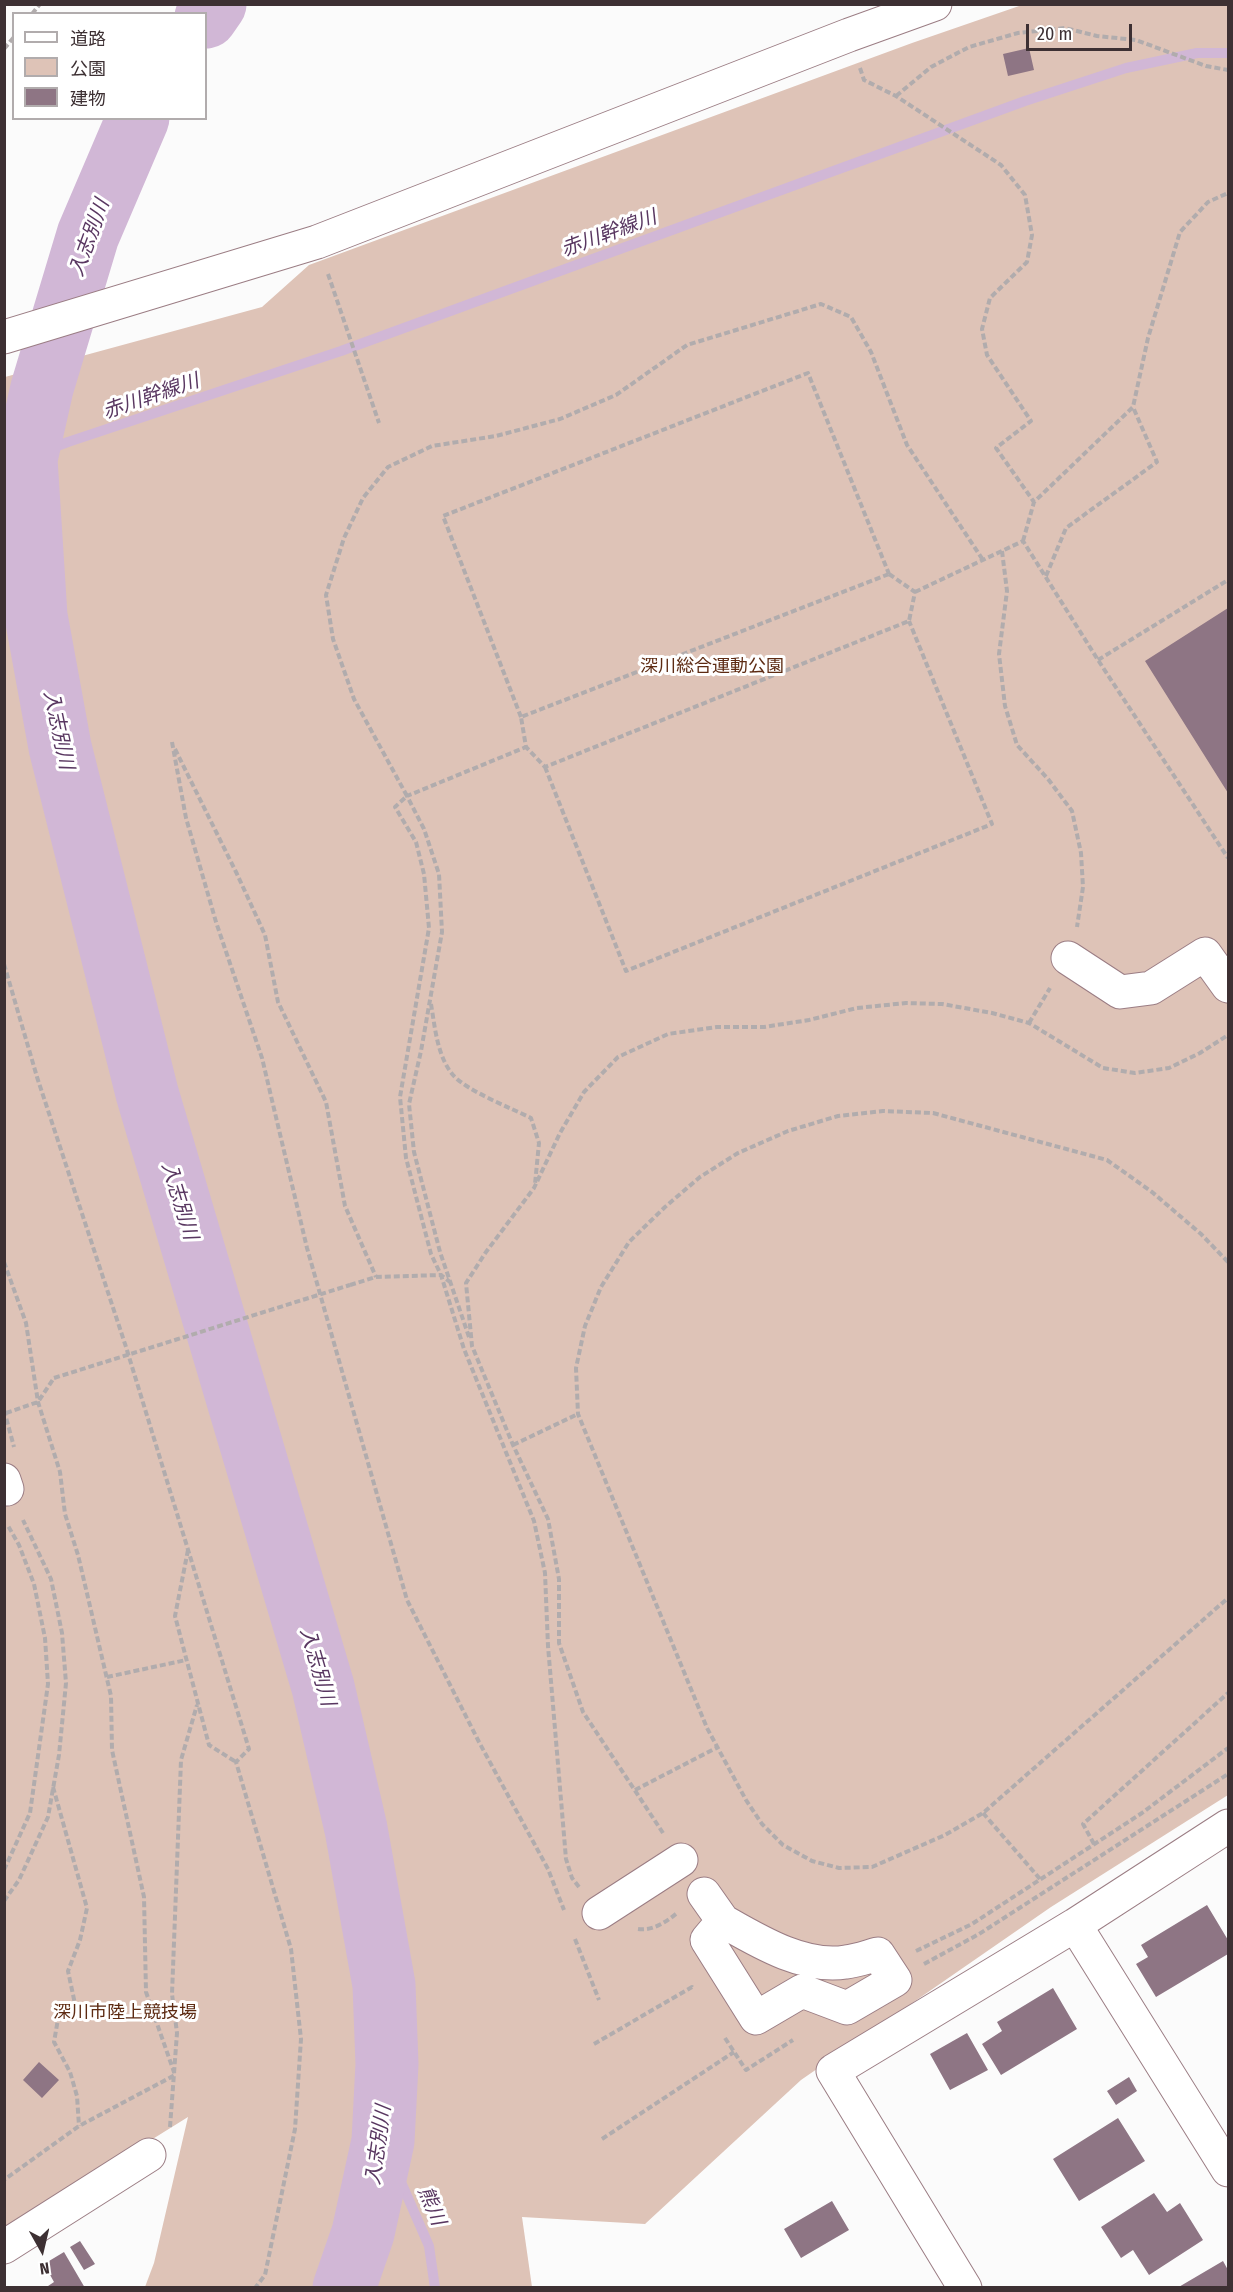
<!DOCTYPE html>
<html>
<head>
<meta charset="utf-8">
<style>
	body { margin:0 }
	#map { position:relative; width:1233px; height:2292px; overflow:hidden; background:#fbfbfb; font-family:"Fira Sans Condensed","Noto Sans JP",sans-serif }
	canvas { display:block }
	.frame { position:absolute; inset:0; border:6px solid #3d3033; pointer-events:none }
	.legend { position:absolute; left:12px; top:12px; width:195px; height:108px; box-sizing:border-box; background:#fff; border:2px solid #b1acad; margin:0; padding:8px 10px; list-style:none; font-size:18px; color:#3d3033 }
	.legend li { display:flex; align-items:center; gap:12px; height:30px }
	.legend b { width:30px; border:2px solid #b1acad }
	.north { position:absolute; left:12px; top:2220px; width:60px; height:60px; -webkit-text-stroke:4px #fff; paint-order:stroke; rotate:172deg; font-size:16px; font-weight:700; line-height:24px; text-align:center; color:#3d3033 }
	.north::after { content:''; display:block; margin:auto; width:21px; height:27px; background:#3d3033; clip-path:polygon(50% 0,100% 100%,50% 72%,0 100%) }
	.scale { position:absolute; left:1026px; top:24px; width:106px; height:27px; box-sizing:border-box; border:3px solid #3d3033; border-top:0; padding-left:8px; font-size:18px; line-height:21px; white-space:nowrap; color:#3d3033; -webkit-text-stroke:4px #fff; paint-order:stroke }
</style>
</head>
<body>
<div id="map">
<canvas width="1233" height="2292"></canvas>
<div class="frame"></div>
<ul class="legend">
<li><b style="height:8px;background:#fff"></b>道路</li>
<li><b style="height:16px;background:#dec3b7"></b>公園</li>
<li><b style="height:16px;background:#8e7584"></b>建物</li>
</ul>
<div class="north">N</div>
<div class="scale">20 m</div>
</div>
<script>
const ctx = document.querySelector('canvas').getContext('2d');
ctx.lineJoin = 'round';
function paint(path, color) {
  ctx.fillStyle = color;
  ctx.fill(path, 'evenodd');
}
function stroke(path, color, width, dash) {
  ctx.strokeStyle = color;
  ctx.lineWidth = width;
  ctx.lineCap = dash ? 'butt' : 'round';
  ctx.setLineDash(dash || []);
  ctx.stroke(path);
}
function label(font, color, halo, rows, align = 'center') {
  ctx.font = font + ' "Fira Sans Condensed","Noto Sans JP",sans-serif';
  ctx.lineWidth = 6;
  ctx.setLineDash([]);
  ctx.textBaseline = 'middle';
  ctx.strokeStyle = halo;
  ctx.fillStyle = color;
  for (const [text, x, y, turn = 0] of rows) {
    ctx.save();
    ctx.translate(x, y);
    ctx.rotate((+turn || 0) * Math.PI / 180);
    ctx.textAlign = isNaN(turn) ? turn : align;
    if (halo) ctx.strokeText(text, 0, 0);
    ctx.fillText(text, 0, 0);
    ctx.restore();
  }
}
const green = new Path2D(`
	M1022,5H1228V1795L1051,1907L801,2080L645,2224L522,2217L532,2287H145L154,2263L188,2117L5,2231V377L262,307L309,265L912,43Z`);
const stream = new Path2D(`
	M4,466L68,442L341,351L1025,101L1126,68L1197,53H1228
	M383,2141L429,2246L435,2288`);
const river = new Path2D(`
	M206,17L215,4
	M138,118L88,235L42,388L26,459L36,616L60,747L147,1093L323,1687L356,1829L384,1985L387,2064L383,2141L363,2233L344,2288`);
const building = new Path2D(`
	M1029,48L1034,70L1008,76L1003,54Z
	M1228,608V793L1145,661Z
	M1207,1905L1228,1940V1954L1156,1997L1136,1964L1148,1957L1141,1945Z
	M1053,1988L1077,2029L1001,2075L982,2044L1002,2031L997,2022Z
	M967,2033L988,2070L950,2090L930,2054Z
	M39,2062L59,2080L42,2098L23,2080Z
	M1129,2077L1137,2091L1116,2105L1107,2091Z
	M1118,2118L1145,2161L1079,2201L1053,2159Z
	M1154,2193L1167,2212L1180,2203L1203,2240L1149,2275L1133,2250L1121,2258L1101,2227Z
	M832,2201L849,2230L801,2258L784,2229Z
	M80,2241L95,2264L84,2270L70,2247Z
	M64,2252L85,2288H45L54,2282L44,2264Z
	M1223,2261L1228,2270V2288H1177Z`);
const path = new Path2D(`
	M32,14L40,4
	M4,49L14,37
	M860,68L864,80L896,96L1001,165L1025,195L1032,235L1027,262L990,298L982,329L987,355L1031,421L996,448L1034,502
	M896,96L931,67L969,47L1018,33L1065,28L1097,36L1136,40L1206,66L1228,70
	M328,274L379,423
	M1023,541L1034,502L1133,407L1148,338L1180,232L1208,202L1228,193
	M1002,551L1007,591L999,654L1005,706L1017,745L1048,779L1072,811L1081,853L1083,887L1077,927
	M889,574L915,592L909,621L545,767L526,747L521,717Z
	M1046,576L1066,528L1157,462L1133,407
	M915,592L1023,541L1098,660L1228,858
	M1098,660L1228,580
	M521,717L443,516L808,373L889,574
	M172,742L186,818L216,922L262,1058L307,1248L407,1600L479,1742L548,1869L564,1910
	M175,749L237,874L265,935L278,1002L326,1102L345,1206L376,1277
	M545,767L626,971L992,824L909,621
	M4,964L37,1077L126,1347L249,1749L236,1762L291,1949L301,2039L295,2129L265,2275L255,2288
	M431,1004C435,1027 437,1056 453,1075C467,1091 511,1108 531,1118L539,1143L535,1184
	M1029,1023L1050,988
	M4,1262L26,1323L38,1402L60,1472L65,1514L78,1555L111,1696L112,1750L144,1897L146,1992L175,2075L79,2126L4,2180
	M1228,1262L1201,1234L1152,1192L1107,1160L933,1113L883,1111L838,1116L788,1131L738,1153L700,1177L665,1207L629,1242L601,1287L585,1326L576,1368L578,1414L707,1728L746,1800L762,1824L783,1845L812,1861L839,1868L872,1867L945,1835L983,1813L1228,1598
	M350,1285L376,1277L441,1275L450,1282
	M469,1337L440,1252L414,1152L409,1104L421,1051L442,932L439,874L424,829L407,796L526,747
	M4,1410L14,1447
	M6,1413L38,1402L54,1378
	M513,1445L578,1414
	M188,1550L175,1616L209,1745L236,1762
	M107,1677L186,1660
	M53,1787L87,1908L80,1940L68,1971L75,2004L58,2019L54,2042L70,2072L77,2096L79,2126
	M635,1790L718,1747
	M983,1813L1040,1879
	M663,1833L583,1712L559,1643V1579L548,1519L513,1445L472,1346L466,1283L486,1252L534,1188L560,1133L584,1092L618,1057L668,1034L717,1027H764L809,1020L857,1008L906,1003L942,1004L992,1013L1029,1023L1103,1068L1135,1073L1169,1068L1200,1053L1228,1035
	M1094,1844L1083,1824L1228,1693
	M4,1870L30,1813L48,1684L45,1638L34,1584L19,1545L7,1524
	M579,1887L572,1878L566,1859L548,1646L545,1573L534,1521L464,1349L441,1275L431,1254L406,1158L400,1097L429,928L424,874L416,842L395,807L407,796L354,699L333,639L326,595L344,538L363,498L388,467L432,446L496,436L560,419L616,395L687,345L821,304L851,317L871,352L907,445L983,560
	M4,1901L19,1880L48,1817L59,1755L66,1683L62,1633L51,1579L23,1520
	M638,1929C653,1931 666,1922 677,1913
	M575,1939L599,2000
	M916,1951L972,1924L1142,1813L1228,1748
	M924,1964L979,1934L1228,1774
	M725,2038L746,2070L793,2040
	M594,2044L692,1987L694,1989
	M170,2127L177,2033L172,1994L181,1760L197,1705
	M602,2139L734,2052`);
const minor = new Path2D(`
	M4,337L317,242L849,35L935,4
	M1068,958L1120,992L1151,988L1205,954L1228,986
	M4,1480L7,1489
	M704,1894L723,1921L707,1940L756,2018L802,1991L847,2008L895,1980L878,1954C867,1957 856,1961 846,1962C804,1969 758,1941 723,1921
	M599,1913L681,1860
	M1075,1925L1228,2170
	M4,2247L149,2155
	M965,2288L833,2071L1075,1925L1228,1826`);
const pathBridge = new Path2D(`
	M54,1378L350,1285`);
const parkNames = [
	["深川総合運動公園",712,667],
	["深川市陸上競技場",125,2013]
];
const waterNames = [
	["赤川幹線川",609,234,-20],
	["入志別川",90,238,-70],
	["赤川幹線川",151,397,-19],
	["入志別川",58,730,78],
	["入志別川",179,1201,73],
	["入志別川",317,1667,74],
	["入志別川",379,2145,-82],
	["熊川",431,2206,67]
];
paint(green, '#dec3b7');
stroke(stream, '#d1b7d6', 10);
stroke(river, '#d1b7d6', 63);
paint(building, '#8e7584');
stroke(minor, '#9b7d84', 35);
stroke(path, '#b1acad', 4, [6, 3]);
stroke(minor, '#fff', 33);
stroke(pathBridge, '#b1acad', 4, [6, 3]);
label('18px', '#5d2b13', '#fff', parkNames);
label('italic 20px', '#593761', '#fff', waterNames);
</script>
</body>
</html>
